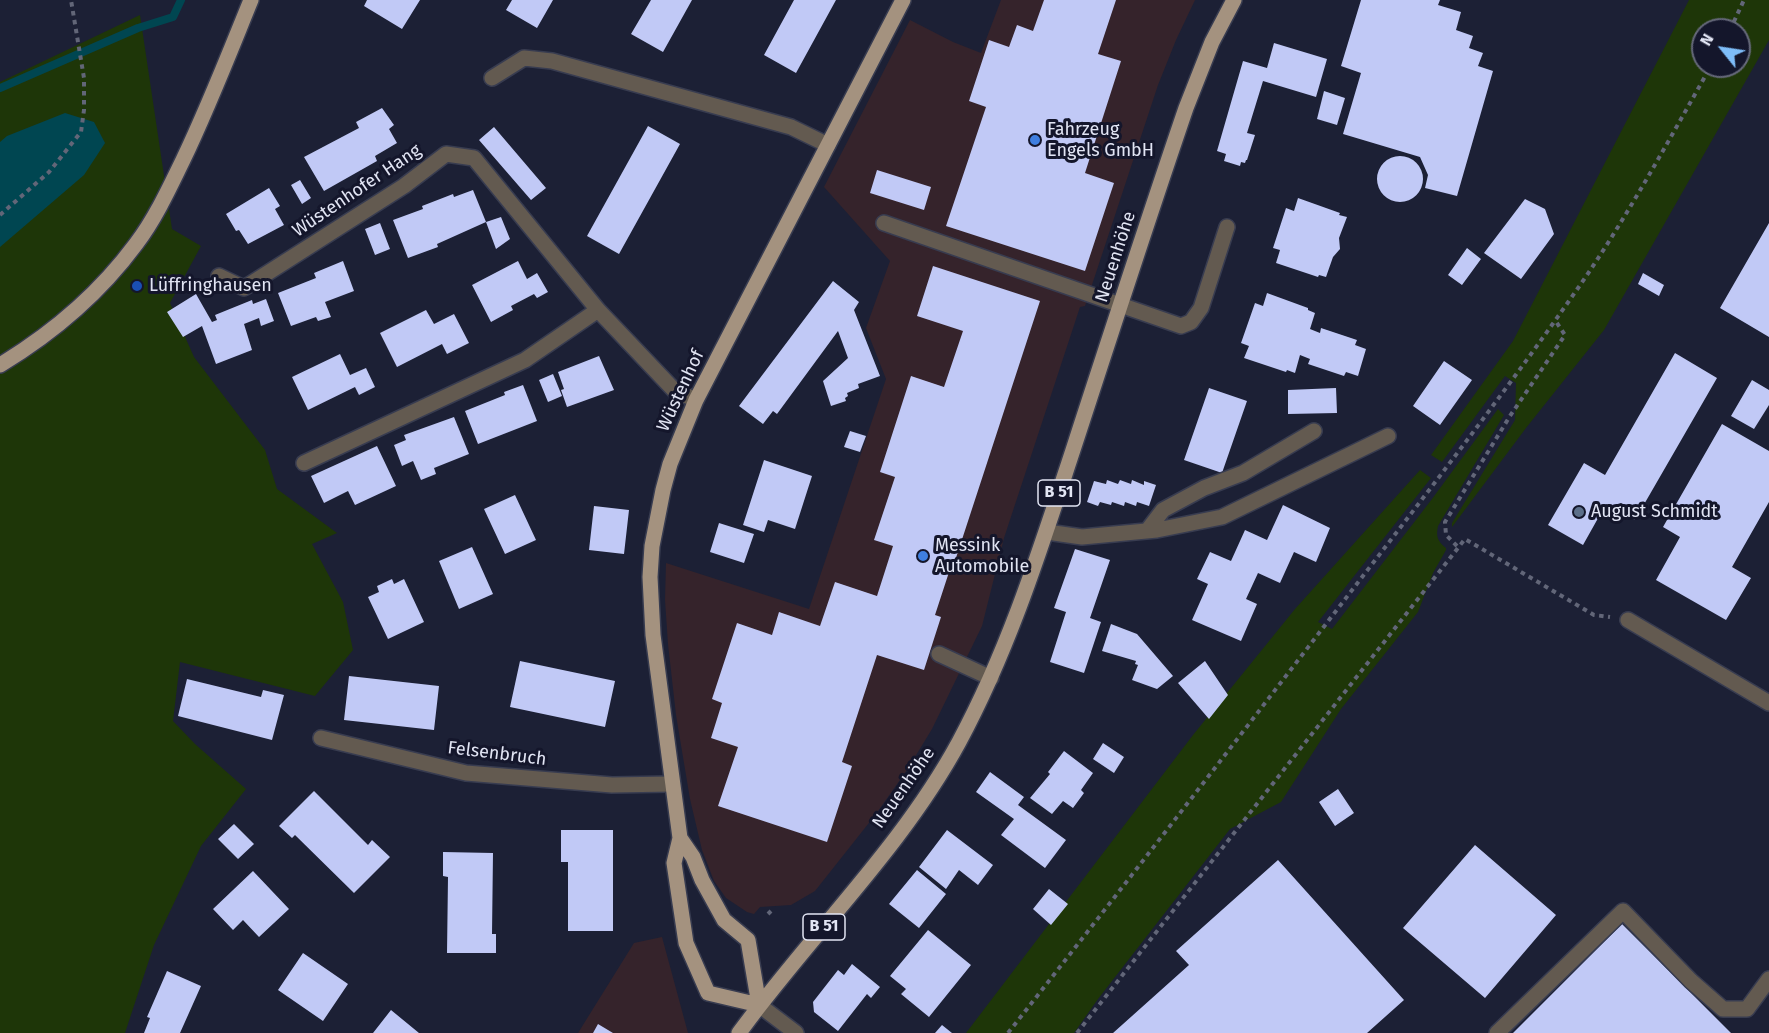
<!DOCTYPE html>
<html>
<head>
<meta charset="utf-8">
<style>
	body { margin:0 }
	#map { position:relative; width:1769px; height:1033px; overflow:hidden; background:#1c2035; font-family:"Fira Sans",sans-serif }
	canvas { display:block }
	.north { position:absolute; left:1691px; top:18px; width:60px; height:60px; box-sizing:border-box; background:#14162b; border:2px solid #66697b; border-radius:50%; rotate:300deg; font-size:16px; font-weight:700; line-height:24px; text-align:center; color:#e2e5f4 }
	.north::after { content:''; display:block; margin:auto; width:21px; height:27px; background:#7ebdf9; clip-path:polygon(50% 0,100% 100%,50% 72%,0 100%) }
</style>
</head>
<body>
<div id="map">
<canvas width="1769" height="1033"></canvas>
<div class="north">N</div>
</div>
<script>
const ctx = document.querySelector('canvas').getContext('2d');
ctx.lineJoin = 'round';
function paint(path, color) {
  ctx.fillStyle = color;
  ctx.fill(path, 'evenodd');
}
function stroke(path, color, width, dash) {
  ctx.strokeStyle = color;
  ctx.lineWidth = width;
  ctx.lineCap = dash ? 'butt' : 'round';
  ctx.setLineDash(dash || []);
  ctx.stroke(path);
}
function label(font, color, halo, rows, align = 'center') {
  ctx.font = font + ' "Fira Sans",sans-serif';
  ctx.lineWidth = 6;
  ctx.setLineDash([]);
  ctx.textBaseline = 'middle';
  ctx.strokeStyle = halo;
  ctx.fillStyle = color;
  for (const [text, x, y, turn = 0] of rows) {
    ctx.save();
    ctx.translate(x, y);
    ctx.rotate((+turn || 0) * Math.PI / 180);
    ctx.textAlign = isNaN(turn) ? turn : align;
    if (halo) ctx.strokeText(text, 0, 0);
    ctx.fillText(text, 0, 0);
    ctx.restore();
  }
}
const commercial = new Path2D(`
	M1001,0H1195L1176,40L1158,85L1085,306L1080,307L1004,538L982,626L932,729L907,770L876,814L815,891L791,905L760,907L754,914L747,912L726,898L714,881L702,850L690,799L676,715L668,644L665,600L666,563L809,609L886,379L866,328L890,261L824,187L910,20L953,42L981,53Z
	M662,937L688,1033H578L634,943Z`);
const green = new Path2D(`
	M1689,0H1769V40L1604,330L1526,428L1452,527V523L1515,420L1516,383L1505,376L1442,462L1431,455L1513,341ZM1703,30H1739V66H1703Z
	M140,15L172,229L201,246L170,303L194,357L265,450L277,489L337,533L312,544L343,602L353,650L315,696L180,662L173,721L195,744L246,789L201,846L154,945L125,1033H0V82Z
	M1498,409L1504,415L1438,526C1436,536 1437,541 1446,548V550L1433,573L1418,612L1341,709L1281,802L1230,829L1098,999L1074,1033H966L1193,735L1295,609L1420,470L1431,478L1318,622L1332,629L1432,499Z`);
const water = new Path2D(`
	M65,113L94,122L105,143L84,175L0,247V142L7,136Z`);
const stream = new Path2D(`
	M0,88L138,28L173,17L181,0`);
const building = new Path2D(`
	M367,0H420L402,29L364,6Z
	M512,0H553L537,28L506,10Z
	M651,0H692L663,52L631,34Z
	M794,0H836L796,73L764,55Z
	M1044,0H1116L1098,54L1121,61L1085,173L1114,183L1085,271L946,226L986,107L969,101L989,40L1009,47L1017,25L1033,31Z
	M1361,0H1440L1438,5L1461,12L1456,30L1473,36L1469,48L1483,53L1478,66L1493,71L1457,196L1425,188L1428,175L1420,157L1343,134L1361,73L1341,66Z
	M1274,43L1327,59L1316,97L1263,81L1247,133L1255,135L1247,160H1246L1245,163L1241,162L1240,166L1224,161L1226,154L1217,151L1243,61L1267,68Z
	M1324,91L1345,98L1337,125L1317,119Z
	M382,108L394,125L389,129L397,143L375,156L377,161L324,191L304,157L359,128L356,122Z
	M648,126L680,144L619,254L587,236Z
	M494,127L546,188L531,200L479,140Z
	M1377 179a23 23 0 1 1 46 0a23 23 0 1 1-46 0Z
	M877,170L931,187L924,210L870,193Z
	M300,180L311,198L302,204L291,185Z
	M269,188L280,206L275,209L284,225L248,244L239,230L236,231L226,214Z
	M473,190L486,222L437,244L438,247L408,258L393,220L423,209L422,206L453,194L454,197Z
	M1298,198L1340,213L1339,215L1347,217L1339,238L1340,249L1333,257L1326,277L1319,275L1318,277L1276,263L1280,250L1273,248L1286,208L1294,211Z
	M1525,199L1545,209L1554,234L1521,279L1484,253Z
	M501,217L510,239L496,249L486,222Z
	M380,223L390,249L375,255L365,229Z
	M1769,223V337L1720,308Z
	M1467,248L1481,259L1462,285L1448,275Z
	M343,261L354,291L325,302L331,317L318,321L316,317L291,326L278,293L316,278L314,273Z
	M518,261L527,279L537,273L548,292L537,298L534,294L511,306L513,310L491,322L472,285Z
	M933,266L1040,301L953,567L951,566L935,615L941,617L924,670L877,655L842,762L852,766L827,842L718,806L738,747L711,738L722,703L712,699L737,623L772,635L779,612L820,626L835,582L877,596L893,546L874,540L895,477L880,472L911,376L944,387L963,331L917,316Z
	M1643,273L1664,285L1659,296L1638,284Z
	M833,281L859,302L854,310L880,376L858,384L859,388L847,393L848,396L845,398L846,401L831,406L823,381L848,358L838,331L777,414L773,411L763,424L739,406Z
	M1267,293L1308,308V310L1315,313L1310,329L1320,333L1321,328L1357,340L1355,345L1366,349L1358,376L1346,372L1344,376L1308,364L1310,359L1300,355L1295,373L1287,370L1286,372L1244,358L1249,346L1241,343L1255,303L1263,306Z
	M196,294L212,322L217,320L215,315L252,300L253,304L266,299L274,321L261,326L259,318L244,324L252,350L216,364L202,326L183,337L167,312Z
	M426,310L434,324L454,314L469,343L447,354L442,344L397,367L380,333Z
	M1675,353L1717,378L1635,520L1606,504L1583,545L1548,525L1584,463L1605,475Z
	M340,354L350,375L366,368L375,387L359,395L355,387L308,410L292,377Z
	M599,356L614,390L567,407L561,390L564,389L558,372Z
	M1444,361L1472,380L1440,425L1413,406Z
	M553,374L562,396L548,402L539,380Z
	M1752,380L1769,390V405L1754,429L1731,416Z
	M523,385L537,421L478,444L465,411L505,395L504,392Z
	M1209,388L1247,401L1222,473L1184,460Z
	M1336,388L1337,413L1288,414V390Z
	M454,417L469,454L434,468L436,474L421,480L413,461L402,466L394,445L406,440L404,435Z
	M1722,424L1769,451V502L1732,567L1751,578L1726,620L1656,580L1680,537L1663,527Z
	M850,431L866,436L860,452L844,447Z
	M377,446L396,486L355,505L348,491L324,503L311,476Z
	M764,460L812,476L795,529L768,520L764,532L743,525Z
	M1107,480L1118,484L1120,480L1131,484L1132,480L1144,485V481L1156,485L1149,506L1137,502L1136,506L1125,502L1124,506L1112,502L1111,505L1100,502L1098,506L1087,502L1094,481L1106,484Z
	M515,495L536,540L505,554L484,509Z
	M1283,505L1330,528L1316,562L1294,552L1280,583L1258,573L1246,599L1257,604L1241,641L1192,620L1208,584L1197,579L1210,552L1231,561L1245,530L1267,540Z
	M594,506L629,510L624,554L589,550Z
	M719,523L754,534L744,563L710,552Z
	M472,547L493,594L459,609L439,561Z
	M1075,549L1110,560L1090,618L1101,622L1084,673L1050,662L1066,612L1054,608Z
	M392,579L394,584L404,579L424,622L388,639L368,597L379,592L377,586Z
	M1111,624L1137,634L1173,676L1157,689L1132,680L1138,665L1135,664L1136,661L1102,651Z
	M520,661L615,681L605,727L510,707Z
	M1205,661L1228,695L1209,719L1178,683Z
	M349,676L439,686L434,730L344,720Z
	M187,679L261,697L263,690L284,695L272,740L178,716Z
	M1103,743L1124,757L1114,773L1093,759Z
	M1064,751L1093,773L1081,790L1084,793L1073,808L1063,801L1052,814L1030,798L1050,774L1048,772Z
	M990,772L1024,797L1018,805L1066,840L1045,868L1001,835L1014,819L976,792Z
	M1338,789L1354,813L1335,826L1319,802Z
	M314,791L368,845L372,840L390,857L354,893L295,835L292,838L279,826Z
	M234,824L254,844L238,859L218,839Z
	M561,830H613V931H568V862H561Z
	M947,830L993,865L978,885L959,870L946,889L919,867Z
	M1475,845L1556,915L1485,998L1403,928Z
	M443,852L493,853L492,934H496V953H447L448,877L443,876Z
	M1278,860L1404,1000L1367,1033H1113L1189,965L1176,951Z
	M917,870L946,894L919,928L889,904Z
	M253,871L289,909L259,937L243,920L233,930L213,909Z
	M1049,889L1068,904L1051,925L1033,909Z
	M1622,924L1731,1033H1513Z
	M928,930L971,965L929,1017L901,994L906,989L890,976Z
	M303,953L348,984L323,1021L278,990Z
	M852,964L880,987L871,998L867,994L838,1031L814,1012L813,1002L838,970L844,975Z
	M167,971L201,986L180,1033H144L150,1018L147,1017Z
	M391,1010L419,1033H373Z
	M598,1024L613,1033H593Z
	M942,1025L952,1033H935Z`);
const path = new Path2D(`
	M1730,30L1744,0
	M0,215L49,172L81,132L84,110V78L71,0
	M1457,546L1446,535L1445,522L1510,416L1565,335L1555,320
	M768,914L771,911
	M1008,1033C1116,896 1223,758 1329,620C1416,507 1504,395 1585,278C1631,210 1670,138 1711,66
	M1077,1033L1465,539L1594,615L1610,617`);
const minor = new Path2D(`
	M492,78L524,58L552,61L791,127L828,145
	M884,223L1181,326L1191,322L1201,308L1227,227
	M219,276L244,288L404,186L446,154L474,158L598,310L674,390L696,400
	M304,463L525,360L598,310
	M1147,531L1163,510L1204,488L1243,473L1314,431
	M1047,532L1082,537L1157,530L1222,517L1388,436
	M1628,620L1769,703
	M939,654L991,678
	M321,738L466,773L612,785L671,784
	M759,1005L796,1033
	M1497,1033L1623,911L1691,981L1723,1009H1747L1769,979`);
const major = new Path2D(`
	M0,365C53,333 99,294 136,244C155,219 169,189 183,160C208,108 229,54 251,0
	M680,838L693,857L702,880L724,920L748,940L759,1005
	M759,1005L708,993L686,943L674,863L680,838L653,635L650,577L652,546L663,490L670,464L696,400L903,0
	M739,1033C810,935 901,849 959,742C1009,649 1040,550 1073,450C1110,336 1147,222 1186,108L1212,42L1234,0`);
const markers = [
	[1035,140,6,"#3f7fe0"],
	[137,286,6,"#1a4fb4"],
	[1579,512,6,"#5c6f8a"],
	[923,556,6,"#3f7fe0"]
];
const shields = [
	[1059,493,42],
	[824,927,42]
];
const shieldNames = [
	["B 51",1059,493],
	["B 51",824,927]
];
const poiNames = [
	["Fahrzeug",1047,130],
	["Engels GmbH",1047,151],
	["Lüffringhausen",149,286],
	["August Schmidt",1591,512],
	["Messink",935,546],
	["Automobile",935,567]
];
const streetNames = [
	["Wüstenhofer Hang",357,191,-34],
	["Neuenhöhe",1116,257,-72],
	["Wüstenhof",681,391,-65],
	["Felsenbruch",497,754,7],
	["Neuenhöhe",904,788,-55]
];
paint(commercial, '#35232b');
paint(green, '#1e3608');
paint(water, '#004651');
stroke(stream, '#004651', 8);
paint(building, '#c1c9f6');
stroke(minor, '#383c50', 18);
stroke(major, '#383c50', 18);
stroke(path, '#626678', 4, [4.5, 4.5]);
stroke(minor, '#635a50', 15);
stroke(major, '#a4927f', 15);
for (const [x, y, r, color] of markers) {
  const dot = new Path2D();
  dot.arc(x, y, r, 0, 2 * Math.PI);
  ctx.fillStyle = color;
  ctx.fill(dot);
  stroke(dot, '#14162b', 2);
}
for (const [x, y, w] of shields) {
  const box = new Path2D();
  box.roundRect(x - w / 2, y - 13, w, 26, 4.5);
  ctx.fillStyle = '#14162b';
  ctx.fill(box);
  stroke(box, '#e2e5f4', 1.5);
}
label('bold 16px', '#e2e5f4', null, shieldNames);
label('18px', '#e2e5f4', '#14162b', poiNames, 'left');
label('18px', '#e2e5f4', '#14162b', streetNames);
</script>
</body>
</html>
